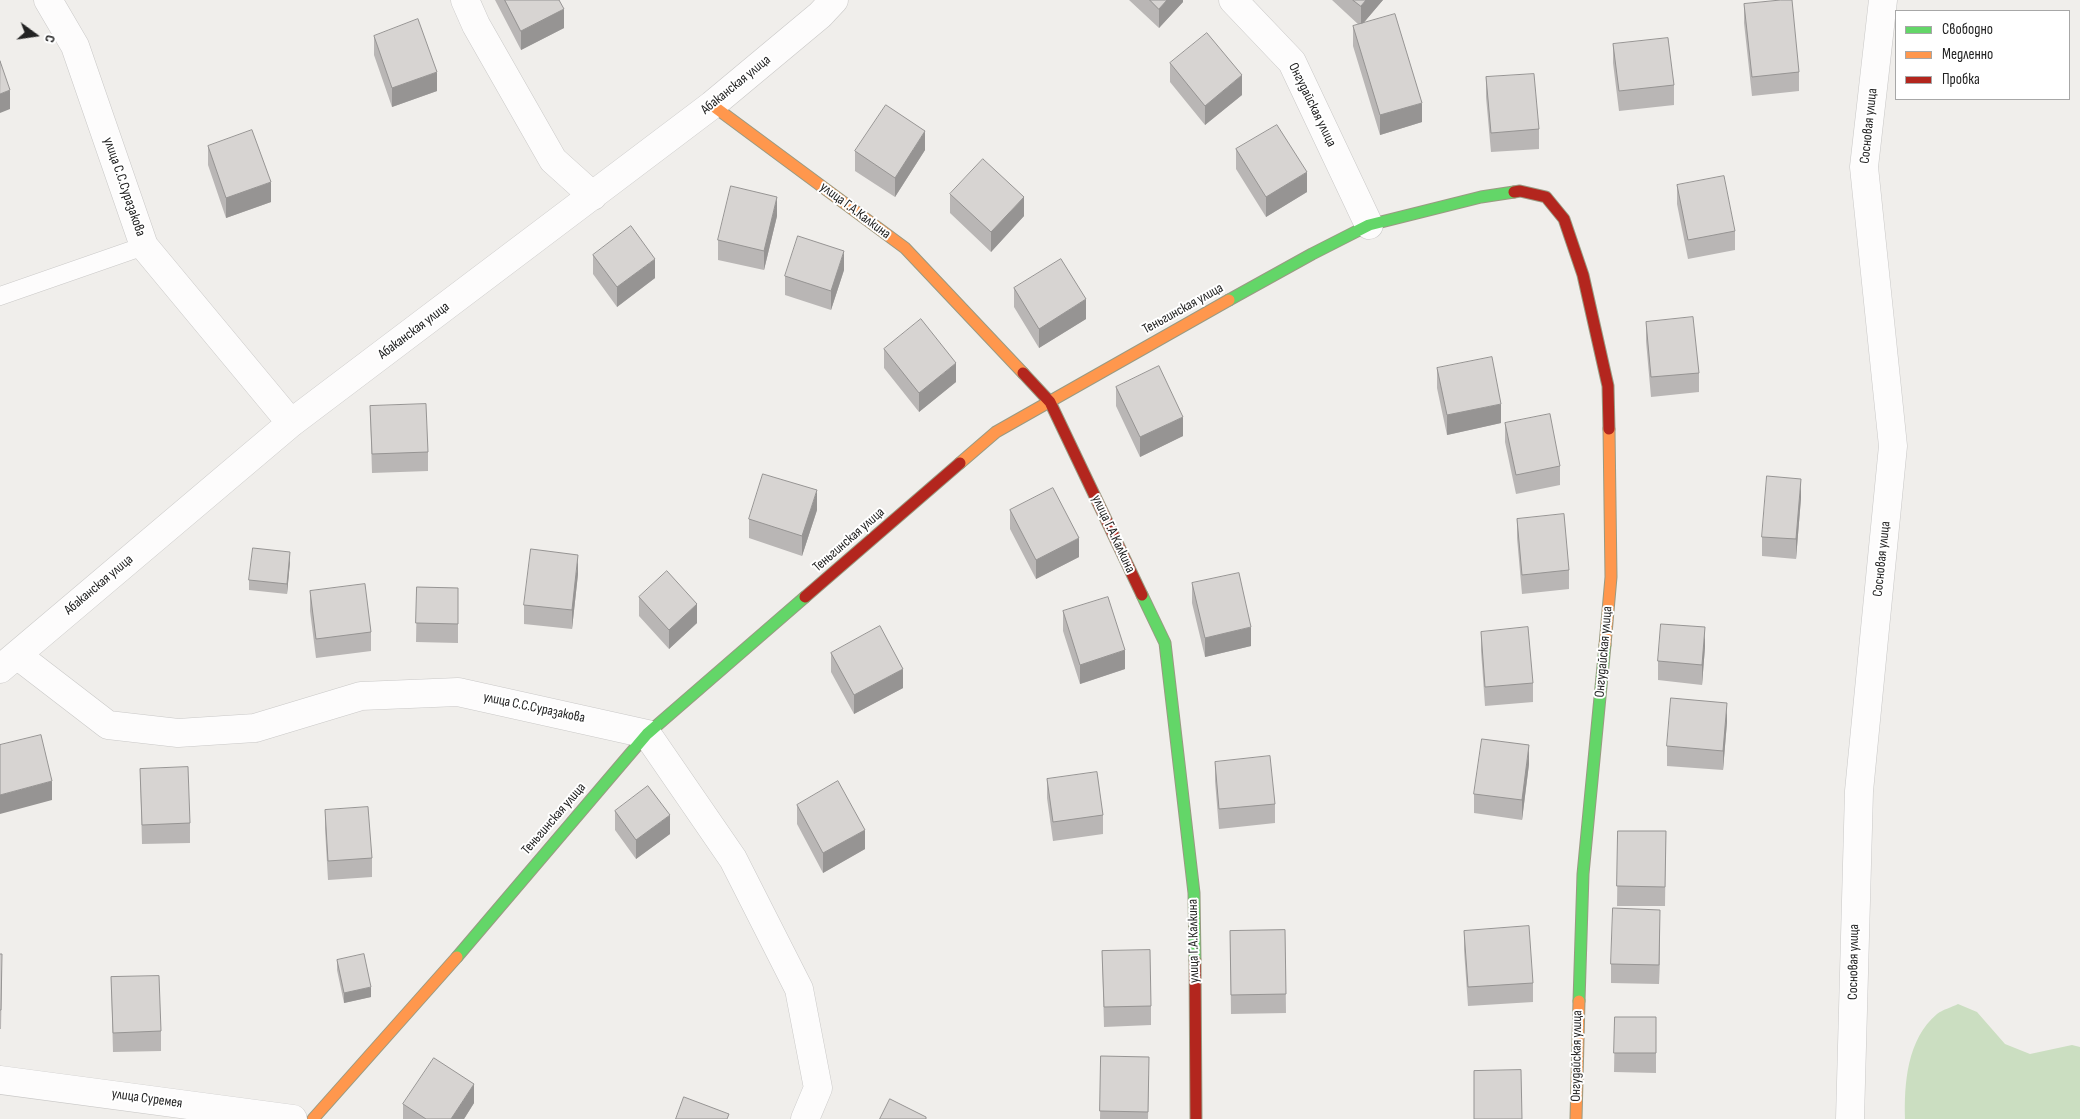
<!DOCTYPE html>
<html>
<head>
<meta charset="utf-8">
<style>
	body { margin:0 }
	#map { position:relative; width:2080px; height:1119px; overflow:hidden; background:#f0eeeb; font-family:"Sofia Sans Condensed",sans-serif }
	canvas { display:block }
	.legend { position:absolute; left:1895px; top:10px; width:175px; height:90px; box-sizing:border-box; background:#fff; border:1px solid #a7a7a7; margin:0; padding:6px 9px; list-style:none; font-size:15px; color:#222 }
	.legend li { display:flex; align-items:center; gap:10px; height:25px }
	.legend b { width:25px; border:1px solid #a7a7a7 }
	.north { position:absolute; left:10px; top:10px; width:50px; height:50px; -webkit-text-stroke:4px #fff; paint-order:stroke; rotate:104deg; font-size:14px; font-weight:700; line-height:20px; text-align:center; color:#222 }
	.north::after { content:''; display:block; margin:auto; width:18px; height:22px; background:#222; clip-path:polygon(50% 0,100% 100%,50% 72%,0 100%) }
</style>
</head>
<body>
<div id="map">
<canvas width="2080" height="1119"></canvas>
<ul class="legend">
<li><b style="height:6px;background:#63d668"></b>Свободно</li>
<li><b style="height:6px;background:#ff974d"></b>Медленно</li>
<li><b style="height:6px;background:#b3261e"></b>Пробка</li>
</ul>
<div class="north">С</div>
</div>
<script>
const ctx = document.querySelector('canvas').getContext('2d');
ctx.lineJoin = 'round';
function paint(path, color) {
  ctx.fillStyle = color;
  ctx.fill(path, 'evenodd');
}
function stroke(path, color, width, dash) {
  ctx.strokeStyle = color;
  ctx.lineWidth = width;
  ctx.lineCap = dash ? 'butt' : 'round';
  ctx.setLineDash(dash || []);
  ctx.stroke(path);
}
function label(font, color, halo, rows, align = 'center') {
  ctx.font = font + ' "Sofia Sans Condensed",sans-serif';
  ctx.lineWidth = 4;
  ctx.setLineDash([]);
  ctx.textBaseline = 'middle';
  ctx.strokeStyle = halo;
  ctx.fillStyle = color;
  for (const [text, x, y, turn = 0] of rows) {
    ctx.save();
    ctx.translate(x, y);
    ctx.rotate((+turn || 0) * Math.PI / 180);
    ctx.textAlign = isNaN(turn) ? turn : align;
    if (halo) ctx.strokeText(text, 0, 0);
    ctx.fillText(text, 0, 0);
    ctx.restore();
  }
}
const forest = new Path2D(`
	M1958,1004L1977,1012L2005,1044L2030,1054L2072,1045L2080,1047V1119H1905C1904,1084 1907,1039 1937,1014C1942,1010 1952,1007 1958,1004Z`);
const lane = new Path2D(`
	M0,296L144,246`);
const street = new Path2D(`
	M48,0L75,46L144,246L291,423
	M465,0L476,25L553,160L593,196
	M1233,0L1292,62L1369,225
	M17,655L108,725L178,733L255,728L361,696L458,692L647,734L733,859L799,989L818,1088L805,1119
	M0,669L291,423L712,105L820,15L834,0
	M0,1080L293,1119
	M1850,1119L1859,791L1893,446L1864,167L1883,0`);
const fast = new Path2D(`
	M1229,300L1312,254L1369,225L1481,197L1514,192
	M1142,595L1165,643L1194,893L1195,960
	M457,957L647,734L805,597
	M1579,1001L1583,874L1605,645`);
const slow = new Path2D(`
	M712,105L905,248L1023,373
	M960,463L996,432L1229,300
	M1605,645L1611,577L1609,429
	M313,1119L457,957
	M1576,1119L1579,1001`);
const jam = new Path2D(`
	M1514,192L1520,191L1546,197L1564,219L1583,275L1608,386L1609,429
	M1023,373L1050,402L1142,595
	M805,597L960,463
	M1195,960L1196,1119`);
const wall = new Path2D(`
	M495,0H559L564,28L521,50Z
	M1129,0H1183V2L1159,28Z
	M1332,0H1383L1363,23L1422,122L1380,135L1353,46V26L1359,25Z
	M1744,4L1799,72V91L1752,96L1744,23Z
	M374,36L437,91L392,107L374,55Z
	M1613,44L1674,85V105L1619,111L1613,63Z
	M1170,63L1242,95L1205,125L1170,82Z
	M1486,77L1539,129V149L1491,152L1486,97Z
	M208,146L271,202L226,218L208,165Z
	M1236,149L1307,192L1266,217L1236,169Z
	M925,150L895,197L855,171V151Z
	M1677,185L1735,231V250L1688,259L1677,204Z
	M950,194L1024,216L991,252L950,213Z
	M777,216L764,270L718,260V240Z
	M593,255L655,278L617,307L593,274Z
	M844,270L831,310L785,295V276Z
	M1014,288L1086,319L1039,348L1014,307Z
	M1646,322L1699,373V392L1651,397L1646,341Z
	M884,349L956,382L919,412L884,368Z
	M1437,368L1501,423L1447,435L1437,388Z
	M1116,387L1183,436L1140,457L1116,406Z
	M370,406L428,452V471L372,473Z
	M1505,423L1560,466V485L1516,494L1505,442Z
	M1801,498L1796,559L1762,556V537Z
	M817,510L802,556L749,538V519Z
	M1010,510L1079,557L1036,579L1010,529Z
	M1517,519L1569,570V589L1522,594L1517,538Z
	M290,562L287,594L249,590V580Z
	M578,574L572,629L524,624V605Z
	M1192,583L1251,646L1205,657L1192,603Z
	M417,587L458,588V643L416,642Z
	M310,591L371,632V651L316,658L310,611Z
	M639,597L697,623L669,649L639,616Z
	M1063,611L1125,669L1080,684L1063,631Z
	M1481,632L1533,683V702L1485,706L1481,651Z
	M1705,647L1702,685L1658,680V661Z
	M831,653L903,688L854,714L831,672Z
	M1727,722L1723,770L1667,766V746Z
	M1215,762L1275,804V823L1219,829L1215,781Z
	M1529,764L1522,820L1474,813V794Z
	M140,769L190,823V843L142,844Z
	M1047,779L1103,815V834L1053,841L1047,798Z
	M797,805L865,849L823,873L797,824Z
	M325,810L372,858V877L328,880L325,829Z
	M615,811L670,834L636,859L615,830Z
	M1618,831H1666L1665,906H1617Z
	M1660,929L1659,984L1611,983V964Z
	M1285,930L1286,1013L1231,1014L1230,931Z
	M1464,931L1533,983V1002L1468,1006L1464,950Z
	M1102,951L1151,1006V1025L1104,1027Z
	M0,954L2,974L1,1029H0Z
	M337,960L371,997L344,1003L337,970Z
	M111,977L161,1031V1051L113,1052Z
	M1615,1017H1656V1073L1614,1072Z
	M1101,1056L1149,1076L1148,1119H1100Z
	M474,1103L464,1119H403V1104Z`);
const shadedWall = new Path2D(`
	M1167,0H1183V2L1159,28V9Z
	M1366,0H1383L1361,26V6Z
	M564,9V28L521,50V31Z
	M437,72V91L392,107V88Z
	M1242,75V95L1205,125V106Z
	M10,90V109L0,113V94Z
	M1422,103V122L1380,135V115Z
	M925,131V150L895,197V178Z
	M1307,172V192L1266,217V197Z
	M271,182V202L226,218V198Z
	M777,197V216L764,270V251Z
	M1024,197V216L991,252V232Z
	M844,251V270L831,310V291Z
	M655,259V278L617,307V287Z
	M1086,299V319L1039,348V329Z
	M956,363V382L919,412V393Z
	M1501,404V423L1447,435V415Z
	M1183,417V436L1140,457V437Z
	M1801,479V498L1796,559V539Z
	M817,490V510L802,556V536Z
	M1079,538V557L1036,579V560Z
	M290,552V562L287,594V584Z
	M578,555V574L572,629V610Z
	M697,604V623L669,649V630Z
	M1251,627V646L1205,657V638Z
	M1705,627V647L1702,685V665Z
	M1125,650V669L1080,684V665Z
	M903,669V688L854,714V695Z
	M1727,703V722L1723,770V751Z
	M1529,745V764L1522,820V800Z
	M52,781V800L0,814V795Z
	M670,815V834L636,859V840Z
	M865,830V849L823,873V853Z
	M1660,910V929L1659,984V965Z
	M371,987V997L344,1003V993Z
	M474,1084V1103L464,1119H451Z`);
const building = new Path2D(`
	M505,0H559L564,9L521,31Z
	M1150,0H1167L1159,9Z
	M1353,0H1366L1361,6Z
	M1781,0H1792L1799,72L1752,77L1744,4Z
	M1395,14L1422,103L1380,115L1353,26Z
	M418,19L437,72L392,88L374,36Z
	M1207,33L1242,75L1205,106L1170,63Z
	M1668,38L1674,85L1619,91L1613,44Z
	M0,61L10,90L0,94Z
	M1534,74L1539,129L1491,133L1486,77Z
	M886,105L925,131L895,178L855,151Z
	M1277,125L1307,172L1266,197L1236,149Z
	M252,130L271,182L226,198L208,146Z
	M983,159L1024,197L991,232L950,194Z
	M1724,176L1735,231L1688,240L1677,185Z
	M731,186L777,197L764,251L718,240Z
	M631,226L655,259L617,287L593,255Z
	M798,236L844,251L831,291L785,276Z
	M1061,259L1086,299L1039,329L1014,288Z
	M1693,317L1699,373L1651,377L1646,322Z
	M921,319L956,363L919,393L884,349Z
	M1492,357L1501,404L1447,415L1437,368Z
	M1159,366L1183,417L1140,437L1116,387Z
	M426,404L428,452L372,454L370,406Z
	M1550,414L1560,466L1516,475L1505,423Z
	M763,474L817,490L802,536L749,519Z
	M1767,476L1801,479L1796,539L1762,537Z
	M1053,488L1079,538L1036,560L1010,510Z
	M1564,514L1569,570L1522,575L1517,519Z
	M253,548L290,552L287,584L249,580Z
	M531,549L578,555L572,610L524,605Z
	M667,571L697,604L669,630L639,597Z
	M1239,573L1251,627L1205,638L1192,583Z
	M365,584L371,632L316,639L310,591Z
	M417,587L458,588V624L416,623Z
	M1108,597L1125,650L1080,665L1063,611Z
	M1661,624L1705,627L1702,665L1658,661Z
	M880,626L903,669L854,695L831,653Z
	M1528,627L1533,683L1485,687L1481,632Z
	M1671,698L1727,703L1723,751L1667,746Z
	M41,735L52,781L0,795V745Z
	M1482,739L1529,745L1522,800L1474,794Z
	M1270,756L1275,804L1219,809L1215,762Z
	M188,767L190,823L142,825L140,769Z
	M1097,772L1103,815L1053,822L1047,779Z
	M838,781L865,830L823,853L797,805Z
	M648,786L670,815L636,840L615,811Z
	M368,807L372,858L328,861L325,810Z
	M1618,831H1666L1665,887L1617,886Z
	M1613,908L1660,910L1659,965L1611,964Z
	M1529,926L1533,983L1468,987L1464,931Z
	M1285,930L1286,994L1231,995L1230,931Z
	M1150,950L1151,1006L1104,1007L1102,951Z
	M0,954H2L1,1010H0Z
	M364,954L371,987L344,993L337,960Z
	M159,976L161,1031L113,1033L111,977Z
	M1615,1017H1656V1053H1614Z
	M1101,1056L1149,1057L1148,1112L1100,1111Z
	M434,1058L474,1084L451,1119H426L403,1104Z
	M1521,1070L1522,1119H1474V1071Z
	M684,1097L729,1114L727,1119H676Z
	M890,1099L926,1117V1119H880Z`);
const streetNames = [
	["Абаканская улица",736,85,-39],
	["Онгудайская улица",1312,105,64],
	["Сосновая улица",1869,126,-84],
	["улица С.С.Суразакова",124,187,71],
	["улица Г.А.Калкина",855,211,37],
	["Теньгинская улица",1183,309,-29],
	["Абаканская улица",414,331,-37],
	["улица Г.А.Калкина",1113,534,65],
	["Теньгинская улица",849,540,-41],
	["Сосновая улица",1882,559,-84],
	["Абаканская улица",99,585,-40],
	["Онгудайская улица",1604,652,-85],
	["улица С.С.Суразакова",534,708,12],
	["Теньгинская улица",554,819,-49],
	["улица Г.А.Калкина",1194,941,-91],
	["Сосновая улица",1854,962,-89],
	["Онгудайская улица",1577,1056,-89],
	["улица Суремея",147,1099,8]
];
paint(forest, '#cbdec1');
stroke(lane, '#c9c8c7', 19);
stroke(street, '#c9c8c7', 29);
stroke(fast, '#999a82', 13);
stroke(slow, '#999a82', 13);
stroke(jam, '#999a82', 13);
stroke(lane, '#fdfcfc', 18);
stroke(street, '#fdfcfc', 28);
stroke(fast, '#63d668', 11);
stroke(slow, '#ff974d', 11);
stroke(jam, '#b3261e', 11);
paint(wall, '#b9b6b5');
paint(shadedWall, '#969493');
paint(building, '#d7d4d2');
stroke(building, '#969493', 1);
label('14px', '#222', '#fff', streetNames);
</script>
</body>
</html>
